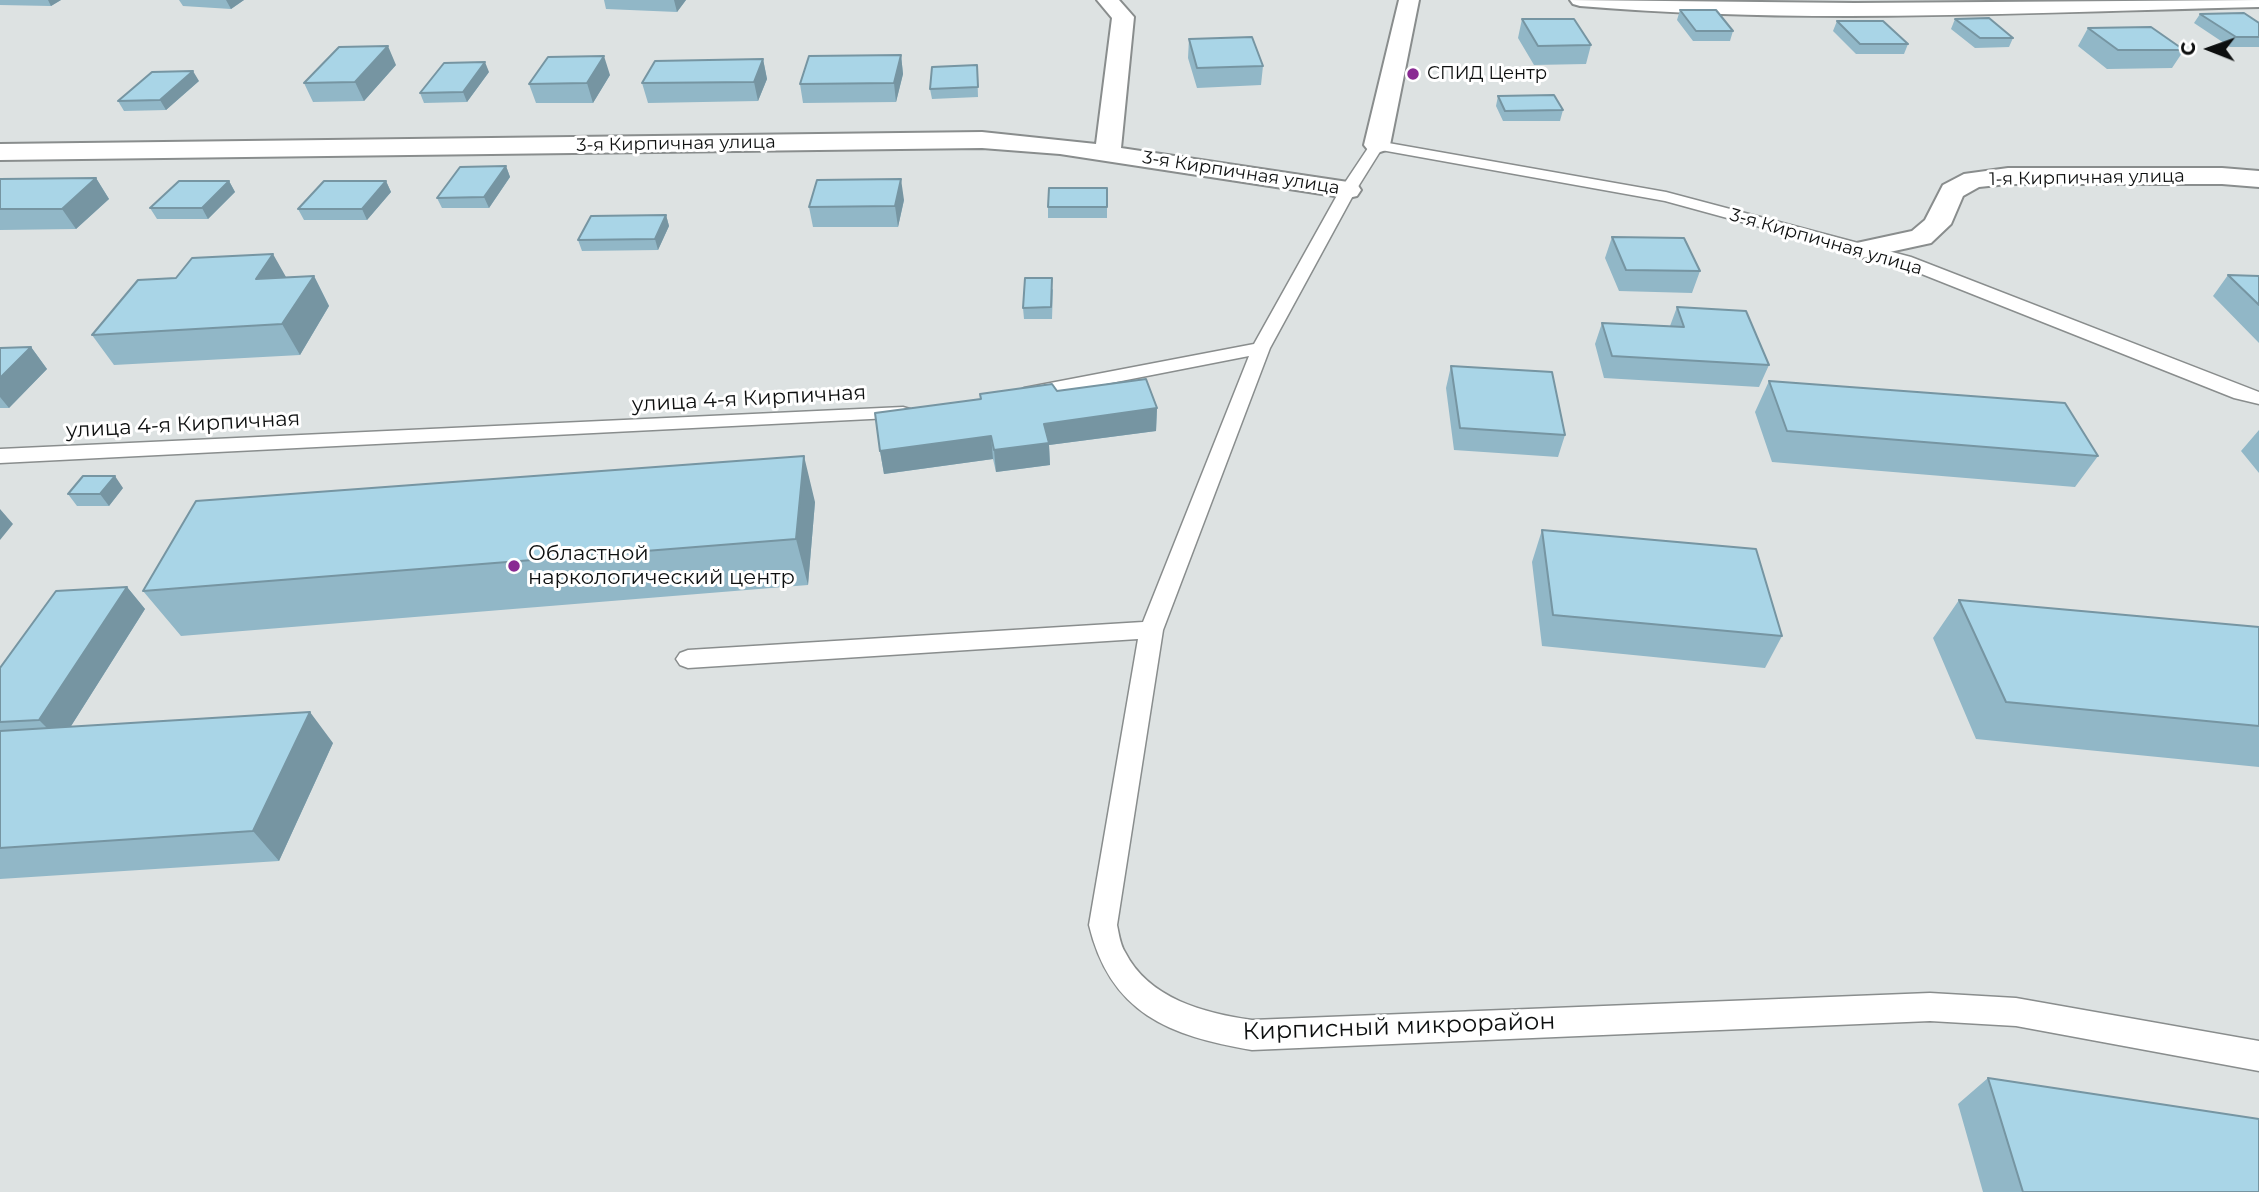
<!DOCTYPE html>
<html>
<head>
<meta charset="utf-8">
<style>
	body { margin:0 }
	#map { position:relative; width:2259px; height:1192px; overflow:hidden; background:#dde2e2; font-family:Montserrat,sans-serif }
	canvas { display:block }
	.north { position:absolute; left:2175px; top:14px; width:70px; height:70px; -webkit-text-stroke:5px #fff; paint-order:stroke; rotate:271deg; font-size:19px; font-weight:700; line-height:28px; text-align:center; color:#0d0f0f }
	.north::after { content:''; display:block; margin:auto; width:24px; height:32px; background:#0d0f0f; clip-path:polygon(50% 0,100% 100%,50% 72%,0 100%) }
</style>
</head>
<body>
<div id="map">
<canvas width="2259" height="1192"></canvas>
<div class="north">С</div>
</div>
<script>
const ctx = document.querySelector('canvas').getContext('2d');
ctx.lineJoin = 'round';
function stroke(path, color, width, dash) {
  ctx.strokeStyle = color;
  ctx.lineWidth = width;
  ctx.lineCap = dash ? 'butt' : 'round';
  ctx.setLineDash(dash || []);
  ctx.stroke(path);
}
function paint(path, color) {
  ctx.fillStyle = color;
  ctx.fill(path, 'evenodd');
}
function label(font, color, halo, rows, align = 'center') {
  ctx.font = font + ' Montserrat,sans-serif';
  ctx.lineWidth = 6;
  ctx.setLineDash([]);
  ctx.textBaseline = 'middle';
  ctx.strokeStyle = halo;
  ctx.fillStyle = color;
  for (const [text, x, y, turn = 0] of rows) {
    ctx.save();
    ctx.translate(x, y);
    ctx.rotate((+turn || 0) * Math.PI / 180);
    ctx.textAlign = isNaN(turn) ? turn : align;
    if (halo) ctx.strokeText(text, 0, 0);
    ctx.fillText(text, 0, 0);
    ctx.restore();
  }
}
const lane = new Path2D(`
	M1377,141L1666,192L1911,257L2259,392V404L2234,398L1899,265L1665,201L1381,150L1356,190L1270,348L1163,630L1117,925C1119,934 1120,944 1125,952C1149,999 1204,1013 1252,1020L1930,993L2016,998L2259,1041V1071L2016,1026L1930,1021L1252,1050C1169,1036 1110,1013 1089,925L1138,639L688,668L680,665L676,659L680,653L688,650L1143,622L1249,356L1024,400L1014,394L1024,388L1254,344L1340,190L1372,142Z
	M903,407L910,409L913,413L910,417L0,463V449Z`);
const street = new Path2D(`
	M1097,0H1119L1134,17L1121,148L1348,182L1357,184L1361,190L1357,196L1348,198L1060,154L982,148L0,160V144L982,132L1096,144L1112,18Z
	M1399,0H1419L1390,145L1386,150L1377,153L1368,150L1364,145Z
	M1570,0L1855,3L2259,0V7C2033,12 1805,25 1580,6L1573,4Z
	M2008,168H2222L2259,171V187L2222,184H2008L1979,187L1963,196L1951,224L1931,243L1862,258L1852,256L1848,250L1852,244L1912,231L1925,220L1943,185L1964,174Z`);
const wall = new Path2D(`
	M0,0H61L51,6L0,5Z
	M179,0H244L231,9L183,6Z
	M604,0H686L677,12L606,9Z
	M1680,10L1733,31L1730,41H1693L1677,20Z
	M2200,14L2259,23V47H2230L2194,23Z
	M1522,19L1591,45L1586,64L1534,65L1518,38Z
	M1955,19L2013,38L2009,47L1975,48L1951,29Z
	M1837,21L1908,44L1904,54H1856L1833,31Z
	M2088,28L2184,50L2172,68L2107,69L2078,46Z
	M1189,39L1263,66L1261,85L1197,88L1188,58Z
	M901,55L903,74L896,102L803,103L800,84Z
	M763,59L767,79L758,101L648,103L642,83Z
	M396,65L364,101L313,102L304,83Z
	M977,65L978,97L932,99L930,89Z
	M489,72L467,102L424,103L420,93Z
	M610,75L593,103H536L529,84Z
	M199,81L166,110L124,111L118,101Z
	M1498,96L1563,110L1560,121H1503L1496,106Z
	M506,166L510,177L489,208H442L437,198Z
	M96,178L109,199L76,229L0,230V179Z
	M229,181L235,192L208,219H157L150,208Z
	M386,181L391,192L367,220H304L298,209Z
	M1107,188V218H1048V207Z
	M904,200L898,227H813L809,207Z
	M666,215L669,226L658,250L582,251L578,240Z
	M1612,237L1700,271L1692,293L1619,291L1605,258Z
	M2228,275L2259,276V343L2213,296Z
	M314,276L329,306L300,355L114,365L92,335L286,277Z
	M1053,289L1052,319H1024L1023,308Z
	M1677,307L1769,365L1759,387L1604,378L1595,344L1602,323L1670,326Z
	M31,347L47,369L9,408H0V348Z
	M1451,366L1565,435L1558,457L1454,450L1446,388Z
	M1769,381L2098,456L2075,487L1772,462L1755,412Z
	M1057,391L1157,408L1156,431L1049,445L1050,465L996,472L993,459L884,474L880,451Z
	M2259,430V473L2241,451Z
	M123,488L109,506H77L68,494Z
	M815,502L808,585L181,636L143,591Z
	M1542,530L1782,636L1765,668L1542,646L1532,562Z
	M127,587L145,609L71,726L333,743L279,861L0,879V668Z
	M1959,600L2259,627V767L1976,739L1933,638Z
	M1988,1078L2259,1192H1983L1958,1104Z`);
const shadedWall = new Path2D(`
	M48,0H61L51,6Z
	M226,0H244L231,9Z
	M674,0H686L677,12Z
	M388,46L396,65L364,101L355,82Z
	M901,55L903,74L896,102L894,83Z
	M604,56L610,75L593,103L587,83Z
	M763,59L767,79L758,101L754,82Z
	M485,62L489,72L467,102L463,92Z
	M193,71L199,81L166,110L160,100Z
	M506,166L510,177L489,208L484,197Z
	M96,178L109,199L76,229L62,209Z
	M901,179L904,200L898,227L895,206Z
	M229,181L235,192L208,219L202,208Z
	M386,181L391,192L367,220L362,209Z
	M666,215L669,226L658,250L655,239Z
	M273,254L290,284L256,279Z
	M314,276L329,306L300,355L282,324Z
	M31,347L47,369L9,408L0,397V378Z
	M1157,408L1156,431L1049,445L1050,465L996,472L994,450L1044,424Z
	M991,436L993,459L884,474L880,451Z
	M804,456L815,502L808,585L796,539Z
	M115,476L123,488L109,506L100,494Z
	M0,509L13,524L0,540Z
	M127,587L145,609L61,742L39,720Z
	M310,712L333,743L279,861L253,831Z`);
const building = new Path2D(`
	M1680,10H1716L1733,31H1696Z
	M2244,13L2259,23V37H2236L2200,14Z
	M1989,18L2013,38H1980L1955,19Z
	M1522,19H1574L1591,45L1538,46Z
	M1837,21H1883L1908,44H1860Z
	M2151,27L2184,50H2118L2088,28Z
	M1252,37L1263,66L1197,68L1189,39Z
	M388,46L355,82L304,83L339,47Z
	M901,55L894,83L800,84L809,56Z
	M604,56L587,83L529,84L548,57Z
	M763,59L754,82L642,83L655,61Z
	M485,62L463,92L420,93L444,63Z
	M977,65L978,87L930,89L932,67Z
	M193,71L160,100L118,101L152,72Z
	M1554,95L1563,110L1505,111L1498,96Z
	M506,166L484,197L437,198L460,167Z
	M96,178L62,209H0V179Z
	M901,179L895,206L809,207L817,180Z
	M179,181H229L202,208H150Z
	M324,181H386L362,209H298Z
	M1049,188H1107V207H1048Z
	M666,215L655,239L578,240L591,216Z
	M1612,237L1684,238L1700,271L1626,270Z
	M273,254L256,279L314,276L282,324L92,335L138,280L176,278L192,258Z
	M2228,275L2259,276V305Z
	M1025,278H1052L1051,307L1023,308Z
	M1677,307L1746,311L1769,365L1612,356L1602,323L1684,327Z
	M31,347L0,378V348Z
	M1451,366L1552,372L1565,435L1460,428Z
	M1146,379L1157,408L1044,424L1049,443L994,450L991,436L880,451L875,413L981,399L980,394L1052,384L1057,391Z
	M1769,381L2065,403L2098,456L1787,431Z
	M804,456L796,539L143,591L196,501Z
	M83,476H115L100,494H68Z
	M1542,530L1756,549L1782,636L1553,615Z
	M127,587L39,720L0,722V668L56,591Z
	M1959,600L2259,627V726L2006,702Z
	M310,712L253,831L0,848V731Z
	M1988,1078L2259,1119V1192H2023Z`);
const markers = [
	[1413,74,7,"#892992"],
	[514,566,7,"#892992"]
];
const farPoinames = [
	["СПИД Центр",1427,74]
];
const farStreetnames = [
	["3-я Кирпичная улица",676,144,-1],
	["3-я Кирпичная улица",1241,173,9],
	["1-я Кирпичная улица",2087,178,-1],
	["3-я Кирпичная улица",1826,242,16]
];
const streetNames = [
	["улица 4-я Кирпичная",749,399,-3],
	["улица 4-я Кирпичная",183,425,-3]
];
const poiNames = [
	["Областной",528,554],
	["наркологический центр",528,578]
];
const nearStreetnames = [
	["Кирписный микрорайон",1399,1027,-2]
];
stroke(lane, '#898d8d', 3);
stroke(street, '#898d8d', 4);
paint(lane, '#fff');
paint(street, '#fff');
paint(wall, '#91b7c7');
paint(shadedWall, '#7695a2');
paint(building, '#a9d5e7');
stroke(building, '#7695a2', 2);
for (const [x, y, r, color] of markers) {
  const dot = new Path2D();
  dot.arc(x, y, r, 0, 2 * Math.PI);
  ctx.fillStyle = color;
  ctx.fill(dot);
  stroke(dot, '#fff', 2.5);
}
label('18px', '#0d0f0f', '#fff', farPoinames, 'left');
label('18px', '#0d0f0f', '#fff', farStreetnames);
label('21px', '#0d0f0f', '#fff', streetNames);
label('21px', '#0d0f0f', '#fff', poiNames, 'left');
label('24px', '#0d0f0f', '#fff', nearStreetnames);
</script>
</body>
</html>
